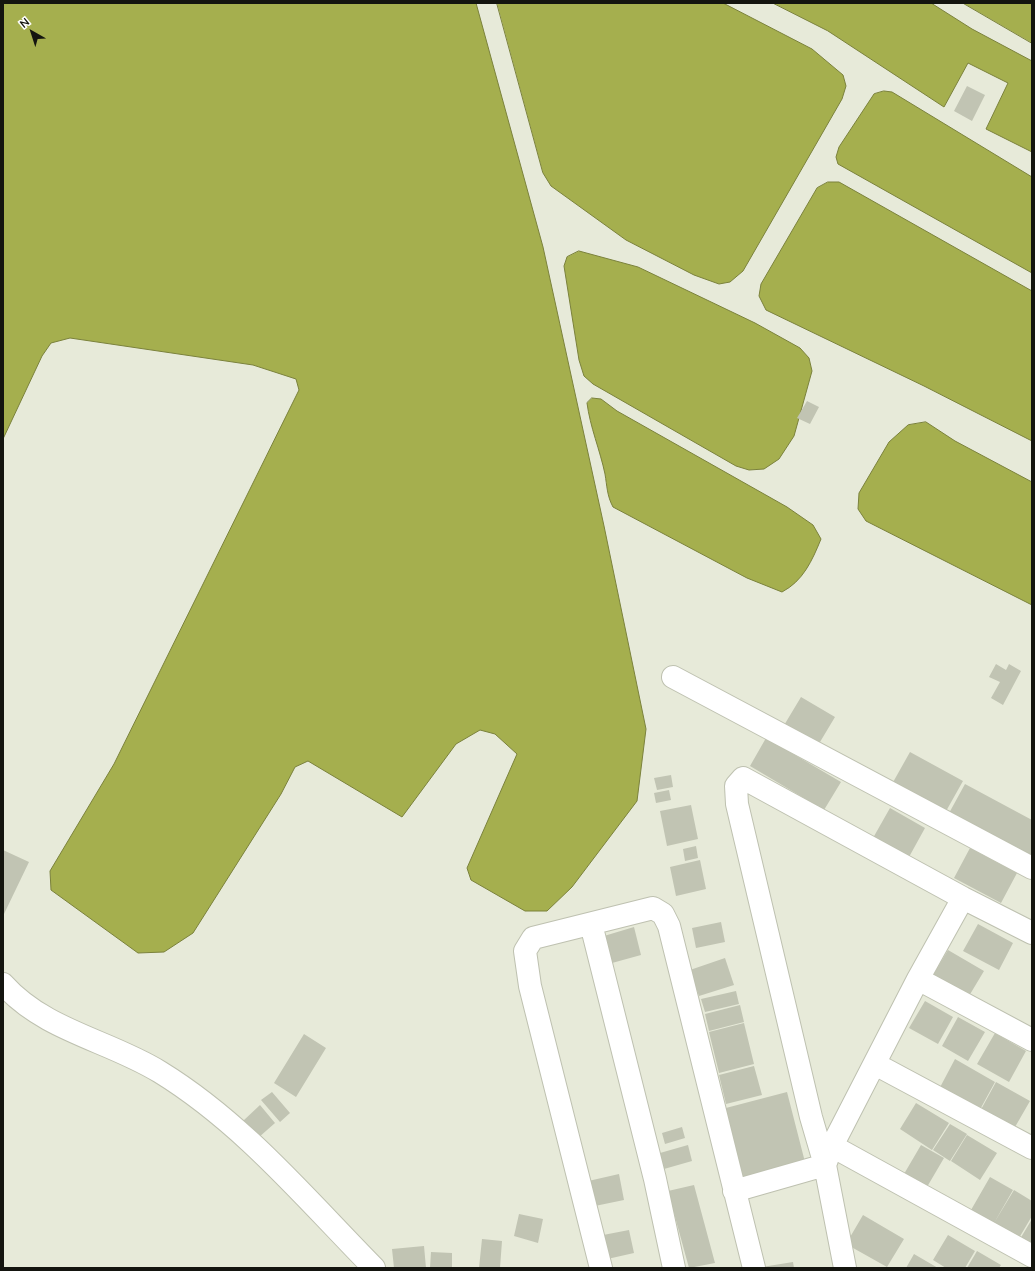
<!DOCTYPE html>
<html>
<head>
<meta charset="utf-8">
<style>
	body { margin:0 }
	#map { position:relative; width:1035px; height:1271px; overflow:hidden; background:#e7ead9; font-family:Mulish,sans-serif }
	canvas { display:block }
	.frame { position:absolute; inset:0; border:4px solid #14150f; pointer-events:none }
	.north { position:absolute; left:12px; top:12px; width:40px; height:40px; -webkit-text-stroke:3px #fff; paint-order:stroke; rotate:321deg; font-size:11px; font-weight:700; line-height:16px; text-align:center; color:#14150f }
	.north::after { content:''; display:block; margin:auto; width:14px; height:18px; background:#14150f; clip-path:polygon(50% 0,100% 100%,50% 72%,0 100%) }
</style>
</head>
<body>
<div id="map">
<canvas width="1035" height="1271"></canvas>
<div class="frame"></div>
<div class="north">N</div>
</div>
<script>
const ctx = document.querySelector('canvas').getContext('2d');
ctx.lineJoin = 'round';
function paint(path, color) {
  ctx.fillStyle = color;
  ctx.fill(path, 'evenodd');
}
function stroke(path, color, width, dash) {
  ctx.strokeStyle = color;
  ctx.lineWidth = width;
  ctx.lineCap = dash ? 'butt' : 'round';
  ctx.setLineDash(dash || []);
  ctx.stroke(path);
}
const water = new Path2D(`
	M3,3H476L543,247L604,526L646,729L637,801L572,887L547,911H525L471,880L467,868L517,754L495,734L480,730L456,744L402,817L308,761L295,767L281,794L193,933L164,952L138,953L51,890L50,871L114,764L299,390L296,379L253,365L70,338L51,343L42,356L3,439Z
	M497,3H723L812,49L843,75L846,86L842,99L743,271L730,282L719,284L694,275L626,240L551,186L543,173Z
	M773,3H931L972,29L1032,61V152L986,129L1008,83L968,63L944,107L828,31Z
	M963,3H1032V43Z
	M884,91L892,92L1032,177V273L838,164L836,157L839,147L874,94Z
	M828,182H839L1032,291V441L924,386L766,310L759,296L761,284L817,188Z
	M579,251L638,267L755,323L800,348L809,358L812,371L794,436L779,459L764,469L749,470L736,466L593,384L584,376L579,360L564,266L567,257Z
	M592,398L601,399L617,411L787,507L813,525L821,539C812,561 803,581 782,592L747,578L613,507C607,496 607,486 605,474C600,450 590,427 587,403Z
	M926,422L955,441L1032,482V605L866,521L858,509L859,493L889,442L908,425Z`);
const building = new Path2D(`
	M967,86L985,95L972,121L954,111Z
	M807,401L819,407L810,424L797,418Z
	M996,664L1006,670L1009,664L1021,671L1003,705L991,698L1000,682L989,677Z
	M801,697L835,717L817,747L783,727Z
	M766,738L841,782L824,810L750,766Z
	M910,752L963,781L945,813L892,784Z
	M671,775L673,787L657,790L654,778Z
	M965,784L1032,820V860L948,815Z
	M669,790L671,800L656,803L654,793Z
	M691,805L698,839L667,846L660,811Z
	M890,808L925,828L909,857L873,838Z
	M696,846L698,858L685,861L683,849Z
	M970,848L1017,873L1001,903L954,878Z
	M3,850L29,862L4,914H3Z
	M700,860L706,889L676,896L670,867Z
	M721,922L725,942L696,948L692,928Z
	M978,924L1013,943L999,970L963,951Z
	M634,927L641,955L612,963L604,936Z
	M948,950L984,971L969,996L933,975Z
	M725,958L734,985L699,996L690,970Z
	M736,991L739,1004L705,1012L701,999Z
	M925,1001L953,1017L938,1044L909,1028Z
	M740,1005L744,1022L709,1031L705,1014Z
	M958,1017L985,1032L968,1061L942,1046Z
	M744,1023L754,1064L719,1073L709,1032Z
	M995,1033L1026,1051L1009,1082L977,1064Z
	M304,1034L326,1048L296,1097L274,1083Z
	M955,1059L995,1082L977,1115L937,1093Z
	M754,1066L762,1095L726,1104L719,1075Z
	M996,1082L1030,1101L1011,1134L978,1115Z
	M272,1092L290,1113L280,1122L261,1100Z
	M787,1092L806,1166L741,1182L722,1109Z
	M916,1103L949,1123L932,1150L900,1129Z
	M260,1105L275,1123L258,1138L243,1121Z
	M950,1124L967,1134L950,1161L933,1150Z
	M682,1127L685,1138L665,1144L662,1133Z
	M967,1135L997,1153L980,1180L951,1161Z
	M688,1145L692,1161L664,1169L660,1153Z
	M921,1145L944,1158L927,1187L904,1174Z
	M619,1174L624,1200L590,1207L584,1182Z
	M990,1177L1013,1190L994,1223L971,1210Z
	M694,1185L715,1263L689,1268L668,1191Z
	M1014,1190L1032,1201V1216L1019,1238L994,1223Z
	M519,1214L543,1219L538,1243L514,1236Z
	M863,1215L904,1239L887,1267L846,1244Z
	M1032,1219V1245L1020,1239Z
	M629,1230L634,1253L603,1260L598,1236Z
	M948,1235L975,1251L965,1268H946L933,1260Z
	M482,1239L502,1241L500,1268H479Z
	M424,1246L426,1268H394L392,1249Z
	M977,1251L1001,1265L999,1268H967Z
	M431,1252L452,1253V1268H430Z
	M914,1254L938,1268H906Z
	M793,1262L794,1268H762V1267Z`);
const minor = new Path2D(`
	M673,677L1032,868
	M591,924L655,1179L674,1268
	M918,979L1032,1040
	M3,984C45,1031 108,1040 160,1072C243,1123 306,1199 374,1268
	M875,1064L1032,1148
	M832,1146L1032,1256
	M825,1165L832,1146L918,979L963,898
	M734,1191L825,1165
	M601,1268L530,986L525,951L533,938L653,908L663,914L669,926L754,1268
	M845,1268L825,1165L811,1117L737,804L736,786L743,778L963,898L1032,933`);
paint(water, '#a5af4e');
stroke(water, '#7a813b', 1);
paint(building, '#c1c4b3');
stroke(minor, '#bec1b0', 24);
stroke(minor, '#fff', 22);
</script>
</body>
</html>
